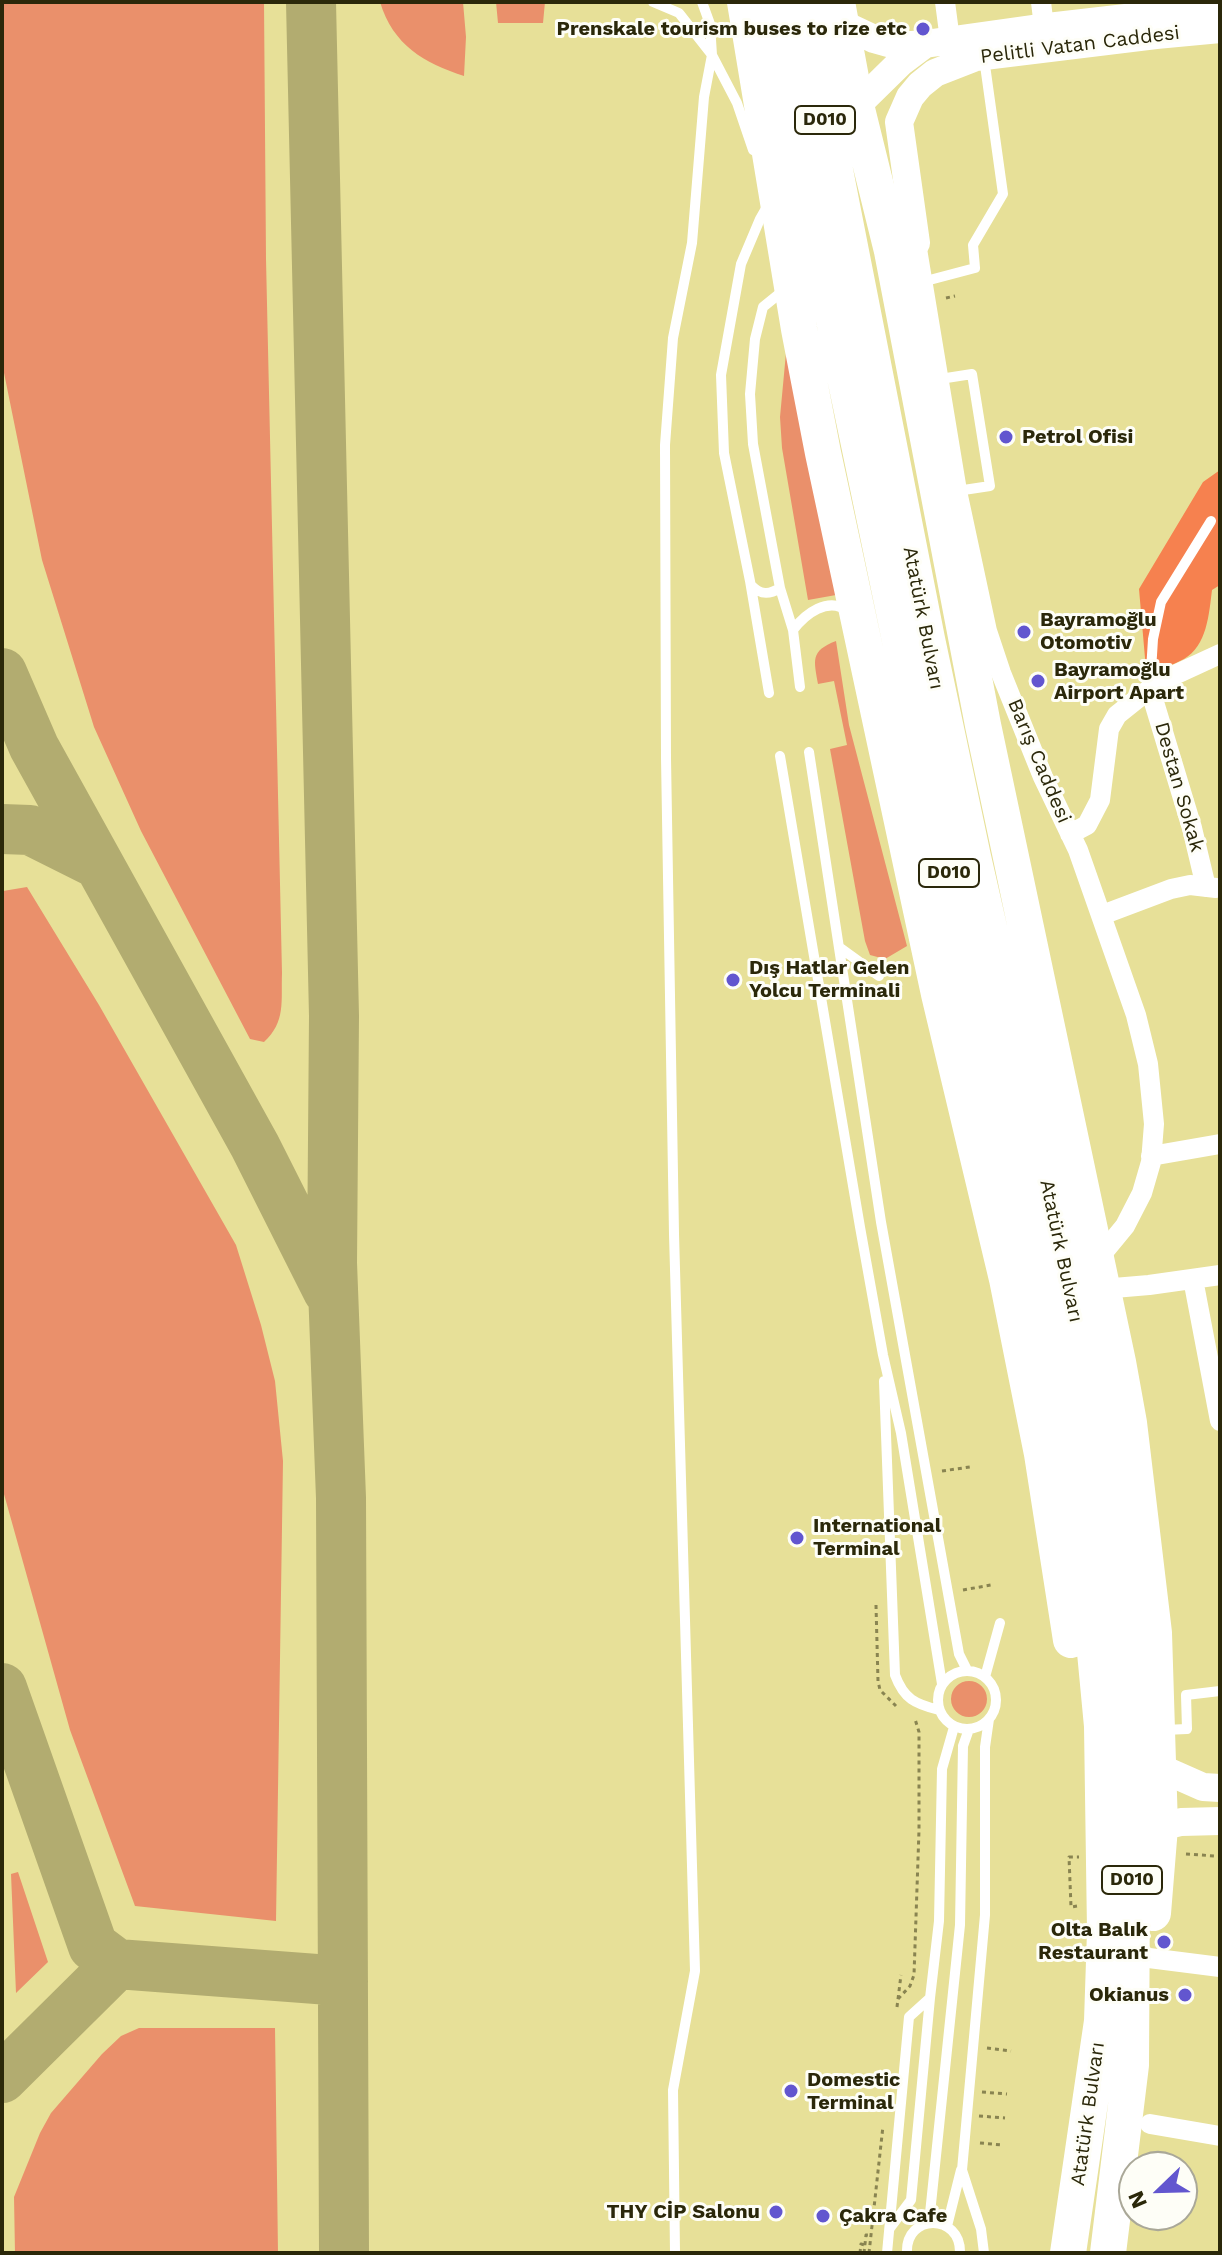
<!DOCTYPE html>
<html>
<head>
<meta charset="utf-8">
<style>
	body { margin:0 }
	#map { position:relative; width:1222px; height:2255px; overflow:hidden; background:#e7e098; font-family:"Work Sans",sans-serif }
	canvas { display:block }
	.frame { position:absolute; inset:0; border:4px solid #2b280a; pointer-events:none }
	.north { position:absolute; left:1118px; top:2151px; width:80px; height:80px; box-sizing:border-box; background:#fefef7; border:2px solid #aaa898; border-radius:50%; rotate:247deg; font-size:22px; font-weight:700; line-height:32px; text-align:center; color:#2b280a }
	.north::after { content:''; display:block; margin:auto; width:28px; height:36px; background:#6256cf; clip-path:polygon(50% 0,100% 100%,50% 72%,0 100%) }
</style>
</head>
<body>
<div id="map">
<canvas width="1222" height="2255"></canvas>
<div class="frame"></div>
<div class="north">N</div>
</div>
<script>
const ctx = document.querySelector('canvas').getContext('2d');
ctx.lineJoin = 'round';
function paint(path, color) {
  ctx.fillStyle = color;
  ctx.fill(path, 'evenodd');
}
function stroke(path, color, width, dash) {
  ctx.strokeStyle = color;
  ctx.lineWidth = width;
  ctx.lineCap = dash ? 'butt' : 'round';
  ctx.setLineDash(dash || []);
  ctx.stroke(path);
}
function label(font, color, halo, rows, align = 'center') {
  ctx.font = font + ' "Work Sans",sans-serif';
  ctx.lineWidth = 6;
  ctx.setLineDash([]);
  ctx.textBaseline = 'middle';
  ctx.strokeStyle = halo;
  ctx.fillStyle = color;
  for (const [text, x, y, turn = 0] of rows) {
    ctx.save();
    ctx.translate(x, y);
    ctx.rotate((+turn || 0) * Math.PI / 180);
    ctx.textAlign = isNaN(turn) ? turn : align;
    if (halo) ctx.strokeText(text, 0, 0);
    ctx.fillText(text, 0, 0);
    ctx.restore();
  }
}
const green = new Path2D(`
	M2,2H264L266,259L282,973C281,1001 286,1022 264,1042L250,1039L141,831L94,727L42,560L2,363Z
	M380,2H463L466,37L464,76C424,63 393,45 380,2Z
	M496,2H545L543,23H498Z
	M786,353L836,595L808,600L782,448L780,417Z
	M836,641L849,725L907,946L885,959L870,955L865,941L830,749L847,745L834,681L818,684C814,660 810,651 836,641Z
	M27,887L99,1005L236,1245L261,1325L275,1381L283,1461L276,1921L135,1906L70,1730L2,1487V892L3,891Z
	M951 1699a18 18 0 1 1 36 0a18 18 0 1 1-36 0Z
	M18,1872L48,1962L16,1993L11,1874Z
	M139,2028H275L278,2253H15L14,2197L40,2133L51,2113L102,2054L121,2036Z`);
const forest = new Path2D(`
	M1220,470V585L1212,590C1209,614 1207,646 1184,659C1173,665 1160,669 1148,674L1145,658L1139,589L1203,482Z`);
const taxiway = new Path2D(`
	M311,2L334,1016L332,1263L341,1498L344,2253
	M2,673L34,747L255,1146L328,1291
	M2,829L30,830L98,864
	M2,1688L93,1946L117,1964
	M2,2078L117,1964L343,1981`);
const path = new Path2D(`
	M946,298L955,296
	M942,1471L970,1467
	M963,1590L991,1585
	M876,1605L878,1681L880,1690L896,1706
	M1186,1854L1215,1856
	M1077,1906L1071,1907L1069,1857H1079
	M898,1999L910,1986L914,1975L919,1830V1732L915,1719
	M897,2007L901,1975
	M987,2048L1011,2051
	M982,2092L1007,2094
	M979,2116L1005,2118
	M980,2143L1002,2145
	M860,2253L861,2244L865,2245
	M864,2253L866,2235H870
	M869,2253L883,2126`);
const lane = new Path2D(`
	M653,2L679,13L712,55L737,103L753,150
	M768,205L760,219L741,264L721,375L724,453L750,581L769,693
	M922,282L975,268L973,245L1003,194L984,58
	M784,290L763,307L755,339L750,394L753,444L780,588L793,630L800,687
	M940,379L972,374L990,486L957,491
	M751,585C760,595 769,595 780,588
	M793,630C805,614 828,596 848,611
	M1150,687L1153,639L1161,602L1211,521
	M809,752L881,1222L959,1654L967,1670
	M780,756L860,1227L883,1355L901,1433L942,1684
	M839,947L879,976
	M884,1381L895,1675C904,1699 915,1704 939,1710
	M938 1700a29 29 0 1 1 58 0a29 29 0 1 1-58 0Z
	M985,1677L1000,1623
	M1164,1730L1187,1729L1186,1695L1220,1691
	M929,2223L960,1925L963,1746L969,1729
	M947,2226L961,2170
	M890,2228L911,2200L930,1998
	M675,2253L673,2090L695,1971L674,1234L666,758L665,445L673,338L692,243L704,97L712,55L710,24L702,2
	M887,2253L909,2017L930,1998L939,1921L942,1769L954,1727
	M907,2253C905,2213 961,2213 960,2253
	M984,2253L981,2229L962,2170L985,1915V1747L989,1719`);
const street = new Path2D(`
	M945,2L950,40
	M1041,2L1044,27
	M916,243L957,491L987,631L1001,673L1043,777L1078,850L1136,1015L1148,1064L1154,1124L1151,1162L1142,1193L1125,1226L1097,1260
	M1150,689L1192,828L1206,887
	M1070,834L1087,825L1100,800L1109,729L1117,715L1157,683L1220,654
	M1102,915L1171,889L1190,885L1216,888
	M1151,1156L1220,1144
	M1193,1279L1220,1421
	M1102,1289L1149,1285L1220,1275
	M1149,1958L1220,1967
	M1150,2124L1220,2136`);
const secondary = new Path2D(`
	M840,23L874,39L899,46L925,44L1039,28L1220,7
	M846,116L901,62L925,44
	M892,251L916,243L899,122L910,97L920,85L935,73L976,57L1156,35L1220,29
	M1160,1768L1203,1787L1220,1788
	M1160,1827L1181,1822L1220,1821`);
const highway = new Path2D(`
	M745,2L799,329L823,453L939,994L1007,1279L1042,1454L1071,1640
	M776,2L841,358L942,841L1055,1364L1082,1515L1102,1726L1105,1931L1102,2021L1068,2253
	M802,2L927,639L973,857L1077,1314L1106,1508L1129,1715L1132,1885L1131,2065L1108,2253
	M837,2L856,105L892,251L983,725L1118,1362L1129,1423L1154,1633L1160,1827L1153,1913`);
const markers = [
	[923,29,8,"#6256cf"],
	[1006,437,8,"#6256cf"],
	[1024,632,8,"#6256cf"],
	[1038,681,8,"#6256cf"],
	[733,980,8,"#6256cf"],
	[797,1538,8,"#6256cf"],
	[1164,1942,8,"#6256cf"],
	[1185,1995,8,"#6256cf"],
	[791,2091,8,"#6256cf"],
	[776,2212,8,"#6256cf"],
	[823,2216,8,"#6256cf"]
];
const shields = [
	[825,120,60],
	[949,873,60],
	[1132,1880,60]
];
const shieldNames = [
	["D010",825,120],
	["D010",949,873],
	["D010",1132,1880]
];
const poiNames = [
	["Prenskale tourism buses to rize etc",907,29,"right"],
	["Petrol Ofisi",1022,437],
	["Bayramoğlu",1040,620],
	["Otomotiv",1040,643],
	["Bayramoğlu",1054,670],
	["Airport Apart",1054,693],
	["Dış Hatlar Gelen",749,968],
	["Yolcu Terminali",749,991],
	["International",813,1526],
	["Terminal",813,1549],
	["Olta Balık",1148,1930,"right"],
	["Restaurant",1148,1953,"right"],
	["Okianus",1169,1995,"right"],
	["Domestic",807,2080],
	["Terminal",807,2103],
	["THY CİP Salonu",760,2212,"right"],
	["Çakra Cafe",839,2216]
];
const streetNames = [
	["Pelitli Vatan Caddesi",1080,45,-7],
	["Atatürk Bulvarı",923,618,79],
	["Barış Caddesi",1039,761,67],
	["Destan Sokak",1179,787,74],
	["Atatürk Bulvarı",1061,1251,78],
	["Atatürk Bulvarı",1088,2114,-82]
];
paint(green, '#ea906b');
paint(forest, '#f6814f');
stroke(taxiway, '#b2ac70', 50);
stroke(path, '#898451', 3, [4, 4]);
stroke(lane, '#fff', 10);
stroke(street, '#fff', 20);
stroke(secondary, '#fff', 28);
stroke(highway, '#fff', 36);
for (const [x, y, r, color] of markers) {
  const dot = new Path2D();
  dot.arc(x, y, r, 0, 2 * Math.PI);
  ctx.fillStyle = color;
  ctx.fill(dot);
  stroke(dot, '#fefef7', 3);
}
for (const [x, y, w] of shields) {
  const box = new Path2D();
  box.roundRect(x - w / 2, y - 14, w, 28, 6);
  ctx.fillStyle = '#fefef7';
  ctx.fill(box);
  stroke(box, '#2b280a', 2);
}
label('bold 18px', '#2b280a', null, shieldNames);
label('bold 20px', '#2b280a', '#fefef7', poiNames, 'left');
label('20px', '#2b280a', '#fefef7', streetNames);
</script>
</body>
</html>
